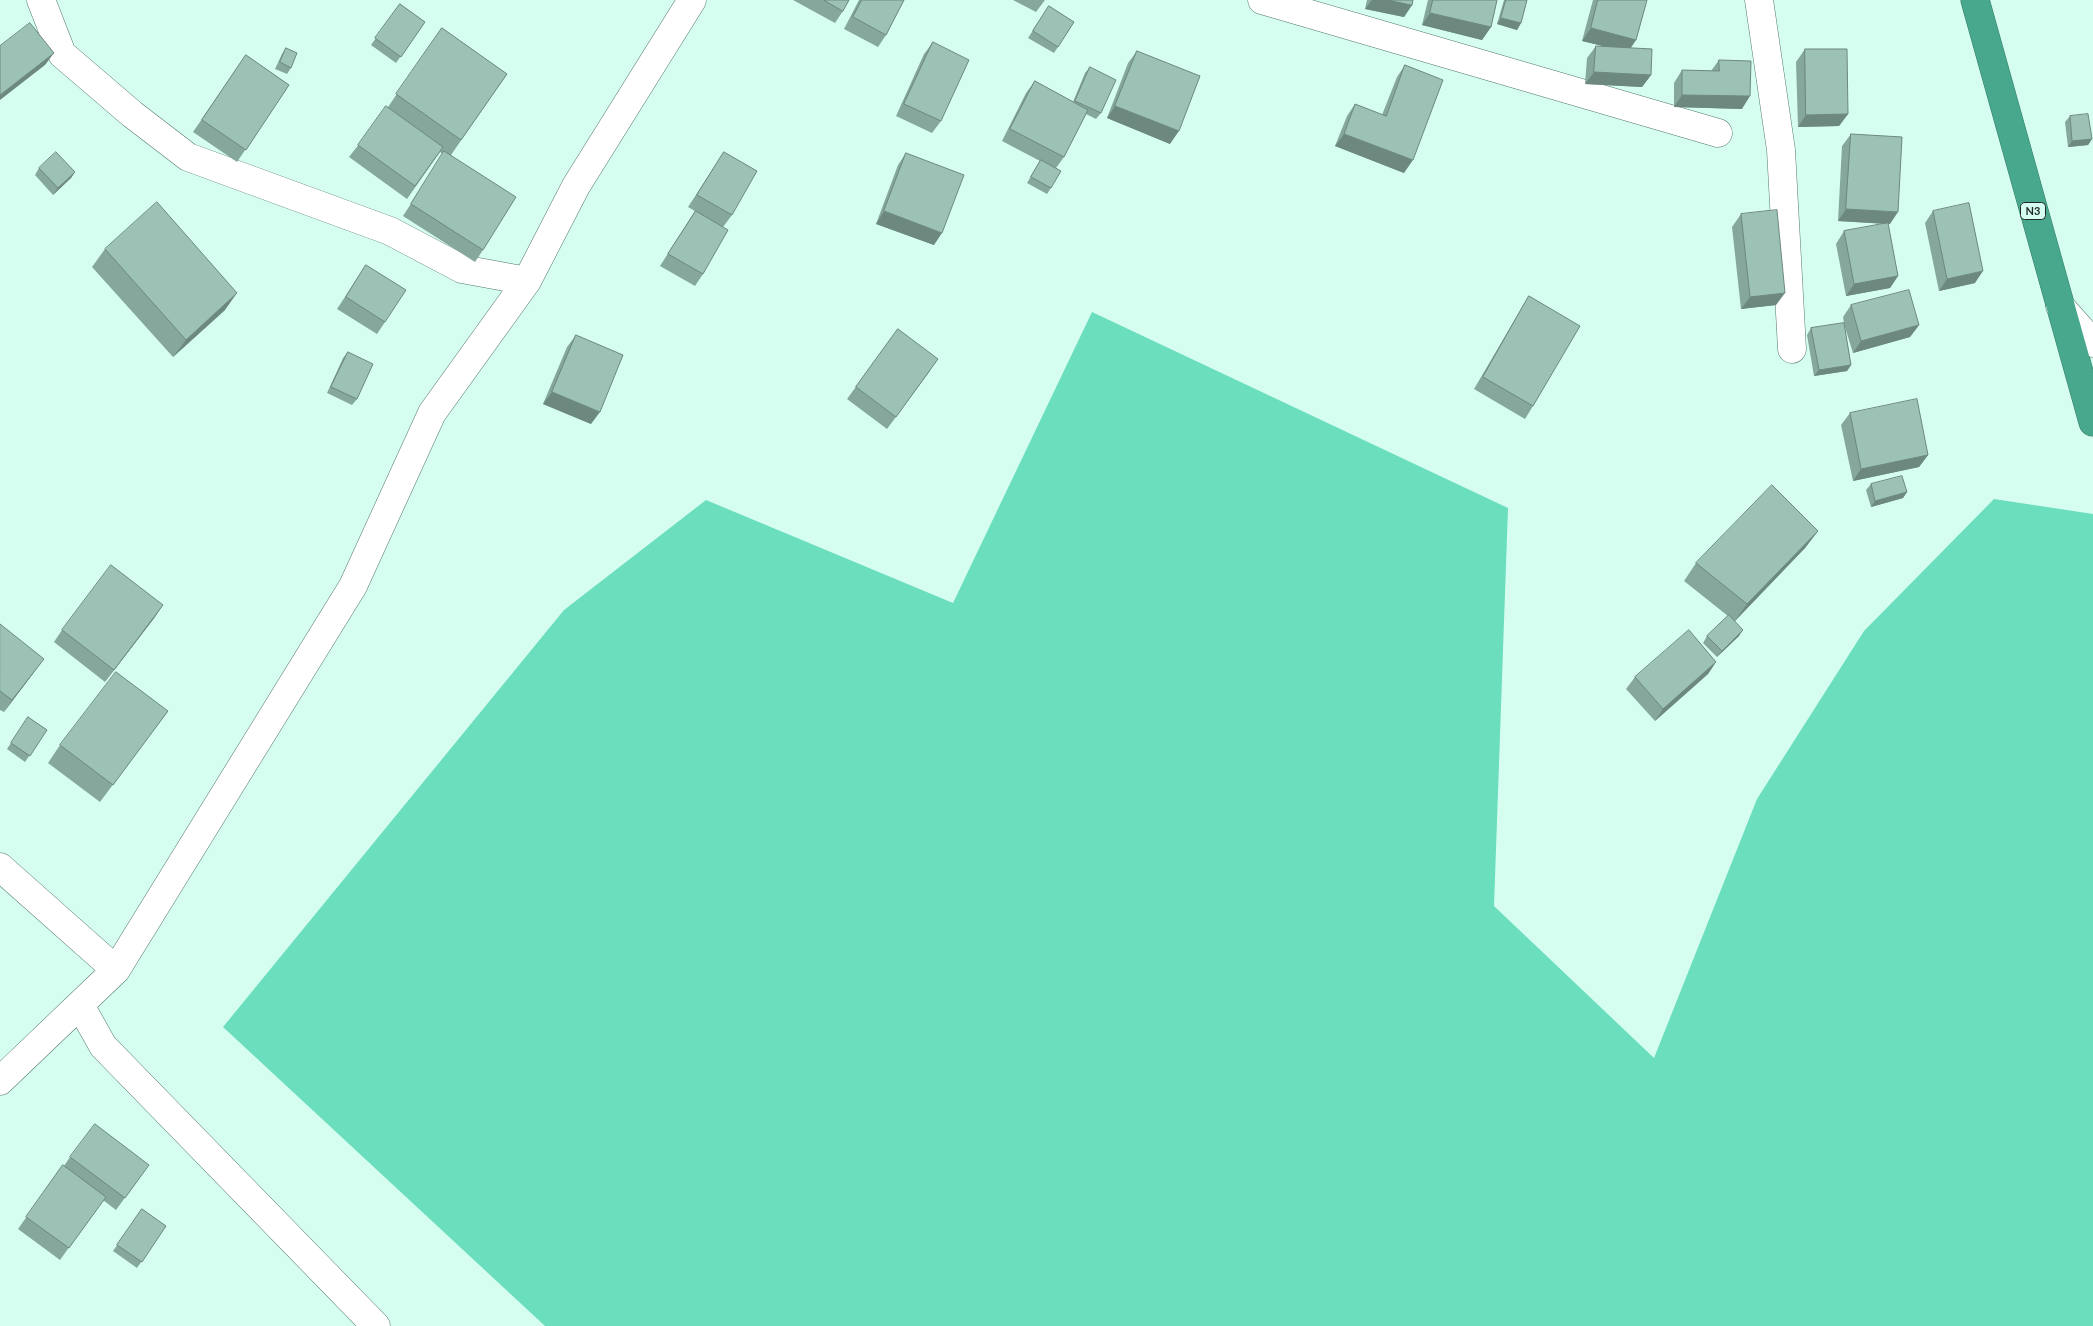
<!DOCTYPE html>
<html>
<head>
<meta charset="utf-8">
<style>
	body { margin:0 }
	canvas { display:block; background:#d6fef0 }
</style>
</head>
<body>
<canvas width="2093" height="1326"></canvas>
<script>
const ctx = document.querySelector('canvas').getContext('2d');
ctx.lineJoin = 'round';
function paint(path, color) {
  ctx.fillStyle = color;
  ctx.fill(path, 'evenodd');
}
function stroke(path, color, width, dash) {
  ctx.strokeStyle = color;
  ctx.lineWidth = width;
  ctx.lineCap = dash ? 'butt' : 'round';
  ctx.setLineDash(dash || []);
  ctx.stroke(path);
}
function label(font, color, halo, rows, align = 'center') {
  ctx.font = font + ' Lato,sans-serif';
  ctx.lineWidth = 4;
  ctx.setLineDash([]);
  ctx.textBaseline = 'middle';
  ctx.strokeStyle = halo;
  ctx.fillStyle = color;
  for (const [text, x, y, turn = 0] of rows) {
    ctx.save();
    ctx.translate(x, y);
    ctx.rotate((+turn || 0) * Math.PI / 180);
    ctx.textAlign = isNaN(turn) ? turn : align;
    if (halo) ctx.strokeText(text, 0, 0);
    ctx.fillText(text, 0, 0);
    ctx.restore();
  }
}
const forest = new Path2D(`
	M1092,312L1508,508L1494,906L1654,1058L1757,799L1864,631L1994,499L2093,514V1326H545L223,1027L564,610L706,500L953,603Z`);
const street = new Path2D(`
	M41,0L62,54L132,114L188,157L390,231L462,269L527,281
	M1262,0L1718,133
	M1759,0L1781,150L1792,349
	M2060,306L2093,343
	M0,867L116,970
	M80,1005L103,1046L376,1326
	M0,1081L116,970L353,586L432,413L527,281L576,186L692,0`);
const highway = new Path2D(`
	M1975,0L2093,422`);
const wall = new Path2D(`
	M793,0H849L843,11L835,23Z
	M859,0H904L886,35L878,47L844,29Z
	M1013,0H1045L1036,12Z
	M1367,0H1413L1412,5L1404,17L1365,9Z
	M1428,0H1497L1491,27L1482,40L1422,25Z
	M1504,0H1527L1521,23L1517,30L1497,24Z
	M1593,0H1647L1636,40L1631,48L1651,75L1642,87L1585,84L1587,58L1596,46H1604L1582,41Z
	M400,4L425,22L396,63L371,45Z
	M1049,6L1074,22L1054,53L1028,38Z
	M442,28L507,74L451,155L483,250L475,262L403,216L443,154L440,152L407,199L349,157L388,107Z
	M933,42L941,121L932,133L896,116L924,54Z
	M286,48L291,68L287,74L275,69L282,54Z
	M1805,49L1848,114L1839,126L1798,127L1796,62Z
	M1137,51L1170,144L1107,118L1128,63Z
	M246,55L289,85L237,162L193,132Z
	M1719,60L1742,109L1674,107V83L1682,70L1711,71Z
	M1405,65L1404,173L1335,146L1347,116L1355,104L1382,115L1397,77Z
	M1090,67L1101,113L1096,119L1086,114L1064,157L1056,168L1051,188L1047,194L1027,183L1040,161L1002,141L1026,93L1035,81L1073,102L1085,73Z
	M2070,116L2092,139L2088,145L2068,147L2065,122Z
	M1851,134L1890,224H1888L1898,276L1890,288L1846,296L1836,244L1844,231L1885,224L1838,221L1842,146Z
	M724,152L732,215L723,227L703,274L695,286L660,266L695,211L688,207Z
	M906,153L934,245L876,224L898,165Z
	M39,168L75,172L71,178L53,195L35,175Z
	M1933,211L1975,283L1939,291L1925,223Z
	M1741,214L1776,305L1741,309L1732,227Z
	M105,249L225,310L173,357L92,267Z
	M366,265L385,322L377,334L337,309Z
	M1529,296L1533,406L1525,419L1474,389L1521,309Z
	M1851,305L1919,325L1910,337L1853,353L1844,324L1851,365L1847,371L1814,376L1807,335L1811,328L1844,323L1843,317Z
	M898,329L930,371L887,429L847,399Z
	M576,335L591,424L543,404L567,347Z
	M348,352L357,399L352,405L327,393L343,358Z
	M1850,413L1928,455L1919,467L1853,481L1841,425Z
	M1871,484L1907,492L1903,498L1871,507L1866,490Z
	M1818,531L1805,548L1735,621L1739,636L1717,657L1703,643L1707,636L1728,616L1684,581L1696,563Z
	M155,617L105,682L54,642L62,630Z
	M0,624L35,671L4,712L0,710Z
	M1716,662L1708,674L1655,721L1626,689L1635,677Z
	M168,711L100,802L48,763L60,745Z
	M28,717L47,730L25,762L7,749Z
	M70,1157L140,1177L116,1210L103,1200L60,1260L18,1229L63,1165L64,1166Z
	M142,1209L166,1226L137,1268L113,1251Z`);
const shadedWall = new Path2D(`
	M1372,0H1388L1412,5L1404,17L1365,9Z
	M1430,13L1491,27L1482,40L1422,25Z
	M1501,18L1521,23L1517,30L1497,24Z
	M1591,28L1636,40L1627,52L1582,41Z
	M54,53L45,65L0,100V95Z
	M1594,72L1651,75L1642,87L1585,84Z
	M1682,95L1750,96L1742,109L1674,107Z
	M1115,106L1179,131L1170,144L1107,118Z
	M1848,114L1839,126L1798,127L1806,115Z
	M1344,134L1413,160L1404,173L1335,146Z
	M2092,139L2088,145L2068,147L2072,141Z
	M75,172L71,178L53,195L58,188Z
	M1846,209L1898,212L1890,224L1838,221Z
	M884,211L942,233L934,245L876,224Z
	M1983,271L1975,283L1939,291L1947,279Z
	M1898,276L1890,288L1846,296L1854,284Z
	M237,293L225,310L173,357L186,340Z
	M1785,293L1776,305L1741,309L1750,297Z
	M1919,325L1910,337L1853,353L1861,341Z
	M1851,365L1847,371L1814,376L1819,370Z
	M552,392L600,412L591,424L543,404Z
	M1928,455L1919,467L1853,481L1861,469Z
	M1907,492L1903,498L1871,507L1875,501Z
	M1818,531L1805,548L1734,622L1747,604Z
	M163,605L155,617L105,682L114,670Z
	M1743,630L1739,636L1717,657L1722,651Z
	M44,659L35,671L4,712L12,700Z
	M1716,662L1708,674L1655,721L1663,709Z`);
const building = new Path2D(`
	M824,0H849L843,11Z
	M862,0H904L886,35L853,17Z
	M1388,0H1413L1412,5Z
	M1433,0H1497L1491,27L1430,13Z
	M1506,0H1527L1521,23L1501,18Z
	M1598,0H1647L1636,40L1591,28Z
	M400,4L425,22L401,57L375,38Z
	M1049,6L1074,22L1058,47L1033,31Z
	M30,23L54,53L0,95V46Z
	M442,28L507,74L461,140L396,94Z
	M933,42L969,60L941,121L904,104Z
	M1596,46L1652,49L1651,75L1594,72Z
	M286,48L297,53L291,68L280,62Z
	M1805,49H1847L1848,114L1806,115Z
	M1137,51L1200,76L1179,131L1115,106Z
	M246,55L289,85L246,150L202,120Z
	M1719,60L1751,61L1750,96L1682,95V70L1719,71Z
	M1405,65L1443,80L1413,160L1344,134L1355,104L1386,116Z
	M1090,67L1116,80L1101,113L1075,101Z
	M1035,81L1088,110L1064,157L1010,129Z
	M386,106L443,147L415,186L358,145Z
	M2088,114L2092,139L2072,141L2070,116Z
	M1851,134L1902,137L1898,212L1846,209Z
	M444,151L516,197L483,250L411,204Z
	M56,152L75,172L58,188L39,168Z
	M724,152L757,171L732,215L697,195Z
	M906,153L964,175L942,233L884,211Z
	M1041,160L1061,171L1051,188L1031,177Z
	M157,202L237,293L186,340L105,249Z
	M1969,203L1983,271L1947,279L1933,211Z
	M1777,210L1785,293L1750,297L1741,214Z
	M696,211L728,230L703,274L668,254Z
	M1888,223L1898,276L1854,284L1844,231Z
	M366,265L406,290L385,322L346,297Z
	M1909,290L1919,325L1861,341L1851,305Z
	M1529,296L1580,326L1533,406L1483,377Z
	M1844,323L1851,365L1819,370L1811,328Z
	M898,329L938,359L896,417L856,387Z
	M576,335L623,355L600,412L552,392Z
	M348,352L373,364L357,399L331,387Z
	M1917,399L1928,455L1861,469L1850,413Z
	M1902,476L1907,492L1875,501L1871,484Z
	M1772,485L1818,531L1747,604L1696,563Z
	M111,565L163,605L114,670L62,630Z
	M1729,615L1743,630L1722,651L1707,636Z
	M0,624L44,659L12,700L0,691Z
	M1689,630L1716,662L1663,709L1635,677Z
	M116,672L168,711L113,785L60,745Z
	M28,717L47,730L30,756L11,743Z
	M95,1124L149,1165L125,1198L70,1157Z
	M63,1165L106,1197L69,1248L26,1217Z
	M142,1209L166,1226L142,1262L117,1245Z`);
const shields = [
	[2033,211,25]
];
const shieldNames = [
	["N3",2033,211]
];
paint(forest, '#6bdebd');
stroke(street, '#54786c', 29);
stroke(highway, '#387c69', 29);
stroke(street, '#fff', 28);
stroke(highway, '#48a88d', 28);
paint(wall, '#86a79c');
paint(shadedWall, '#6d887f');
paint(building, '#9cc2b5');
stroke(building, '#6d887f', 1);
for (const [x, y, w] of shields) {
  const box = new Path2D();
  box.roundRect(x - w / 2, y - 8.5, w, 17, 4);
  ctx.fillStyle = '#d6fef0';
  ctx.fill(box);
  stroke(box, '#1b2a25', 1);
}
label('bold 11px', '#1b2a25', null, shieldNames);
</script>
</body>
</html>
